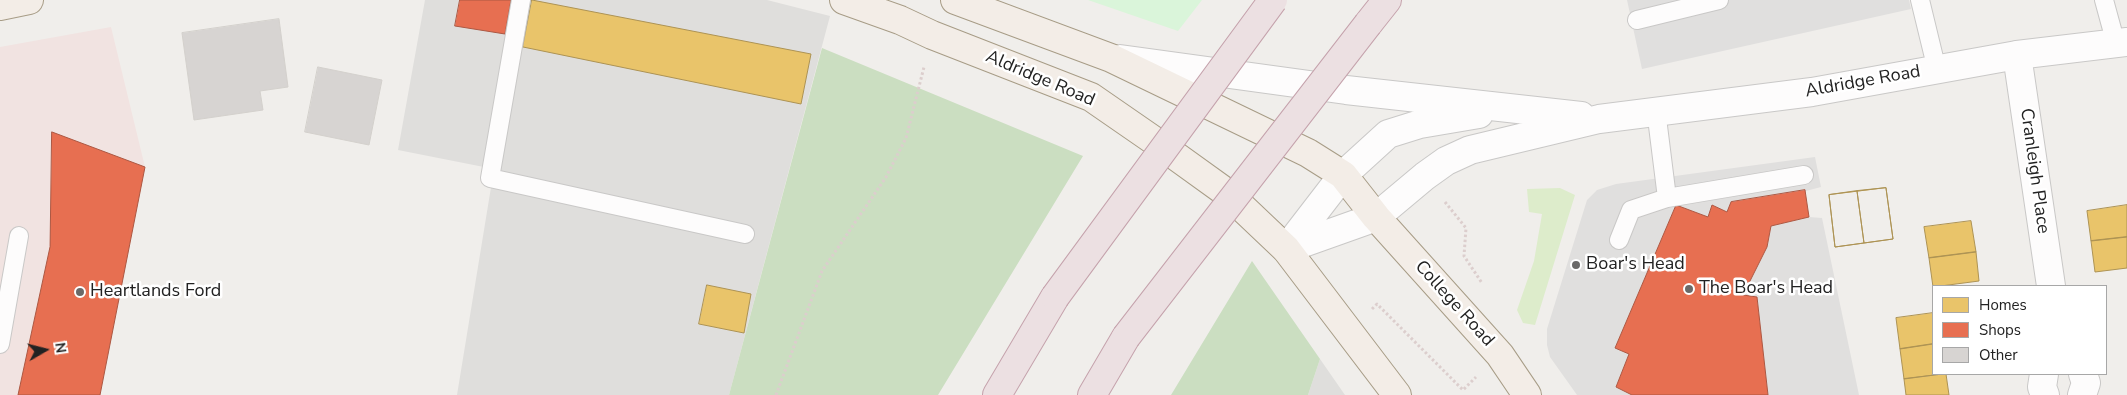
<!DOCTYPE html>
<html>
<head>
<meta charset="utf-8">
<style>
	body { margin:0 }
	#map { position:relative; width:2127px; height:395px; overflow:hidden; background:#f0eeeb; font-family:"Nunito Sans",sans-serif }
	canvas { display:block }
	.legend { position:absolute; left:1932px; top:285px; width:175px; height:90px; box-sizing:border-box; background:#fff; border:1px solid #a7a7a7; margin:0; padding:6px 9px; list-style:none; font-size:15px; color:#222 }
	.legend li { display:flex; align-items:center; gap:10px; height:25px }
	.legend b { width:25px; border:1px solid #a7a7a7 }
	.north { position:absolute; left:20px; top:325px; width:50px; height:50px; -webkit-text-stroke:4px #fff; paint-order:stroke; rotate:82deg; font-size:14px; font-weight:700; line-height:20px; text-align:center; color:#222 }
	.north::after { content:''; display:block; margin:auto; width:18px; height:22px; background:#222; clip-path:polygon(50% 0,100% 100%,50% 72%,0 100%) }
</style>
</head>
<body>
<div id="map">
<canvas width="2127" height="395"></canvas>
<ul class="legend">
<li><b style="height:14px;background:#e9c46a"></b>Homes</li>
<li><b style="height:14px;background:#e76f51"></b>Shops</li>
<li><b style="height:14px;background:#d7d4d2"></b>Other</li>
</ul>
<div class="north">N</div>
</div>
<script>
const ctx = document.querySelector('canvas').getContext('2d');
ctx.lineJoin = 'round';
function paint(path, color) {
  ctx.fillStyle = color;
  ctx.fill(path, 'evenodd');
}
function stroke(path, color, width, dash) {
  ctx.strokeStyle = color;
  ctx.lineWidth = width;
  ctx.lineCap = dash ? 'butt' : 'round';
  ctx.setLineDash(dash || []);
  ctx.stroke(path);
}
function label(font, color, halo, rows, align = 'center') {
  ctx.font = font + ' "Nunito Sans",sans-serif';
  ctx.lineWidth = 5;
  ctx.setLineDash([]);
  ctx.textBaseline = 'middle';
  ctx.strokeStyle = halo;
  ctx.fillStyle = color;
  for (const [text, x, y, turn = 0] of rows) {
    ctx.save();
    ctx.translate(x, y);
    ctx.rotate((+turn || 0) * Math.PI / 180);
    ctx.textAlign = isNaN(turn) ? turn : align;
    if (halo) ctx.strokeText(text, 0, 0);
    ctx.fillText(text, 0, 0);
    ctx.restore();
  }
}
const residential = new Path2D(`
	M425,0H767L830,16L729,395H457L494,169L398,150Z
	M1320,359L1345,395H1308Z`);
const commercial = new Path2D(`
	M111,27L145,167L100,395H0V47Z`);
const grass = new Path2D(`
	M1560,188L1575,195L1535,325L1523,323L1517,310L1534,261L1542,214L1529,212L1527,189Z`);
const forest = new Path2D(`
	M822,48L1083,156L938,395H729Z
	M1252,261L1320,359L1308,395H1171Z`);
const park = new Path2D(`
	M1088,0H1202L1178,31Z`);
const parking = new Path2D(`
	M1627,0H1909L1911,9L1642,69Z
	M1815,157L1821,187L1727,212L1712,205L1708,217L1676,205L1615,348L1629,354L1616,387L1632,395H1577L1550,357L1547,345V329L1587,200L1597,190L1616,184Z
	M1809,217L1822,218L1859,395H1768L1757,297L1736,294L1739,282L1749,283L1767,247L1771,226Z`);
const homes = new Path2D(`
	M532,0L811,54L801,104L523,47Z
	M1886,188L1893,239L1835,247L1829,195Z
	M1886,188L1893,239L1864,243L1857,191Z
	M1857,191L1864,243L1835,247L1829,195Z
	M2127,205V237L2091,241L2087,211Z
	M1971,221L1976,252L1929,258L1924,227Z
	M2127,237V268L2095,272L2091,241Z
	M1976,252L1979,281L1933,287L1929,258Z
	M707,285L751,294L744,333L699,324Z
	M1933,313V344L1900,349L1896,318Z
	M1933,344V374H1942L1904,379L1900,349Z
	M1946,374L1949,395H1906L1904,379Z`);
const shops = new Path2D(`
	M460,0H511L505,34L455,26Z
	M52,132L145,167L100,395H18L50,247Z
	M1805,190L1809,217L1771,226L1767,247L1749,283L1739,282L1736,294L1757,297L1768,395H1632L1616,387L1629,354L1615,348L1676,205L1708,217L1712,205L1727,212L1731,202Z`);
const building = new Path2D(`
	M279,19L288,87L260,91L263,110L194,120L182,33Z
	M318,67L382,80L369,145L305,132Z`);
const path = new Path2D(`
	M1445,202L1466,228L1464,256L1482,283
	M1372,309L1377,304L1463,390L1476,377
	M776,395L822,271L886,177L906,138L924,67`);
const service = new Path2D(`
	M521,0L490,178L745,234
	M1920,0L1937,70
	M2104,0L2116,44
	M1637,20L1719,0
	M1656,110L1667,198L1804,175
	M1619,240L1631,210L1667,198
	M0,344L19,236`);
const minor = new Path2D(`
	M2017,55L2051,286
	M2044,374L2042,387L2045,395
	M2082,395L2086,383L2083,374`);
const tertiary = new Path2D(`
	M1120,59L1346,90L1581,116
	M1286,249L1376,217L1425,176L1446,161L1470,150L1599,119L1812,92L2017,55L2127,42
	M1286,249L1343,175L1388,134L1420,124L1479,114`);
const primary = new Path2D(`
	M844,0L900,20L932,35L1091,97L1159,144L1227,193L1286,249L1397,395
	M955,0L1111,58L1308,153L1343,175L1376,217L1500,355L1527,395
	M0,6L29,0`);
const motorway = new Path2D(`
	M1368,24L1387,0
	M997,395L1055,297
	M1092,395L1126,337`);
const motorwayBridge = new Path2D(`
	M1055,297L1273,0
	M1126,337L1368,24`);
const markers = [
	[1576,265,5,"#6a6968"],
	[1689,289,5,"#6a6968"],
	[80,292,5,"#6a6968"]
];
const streetNames = [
	["Aldridge Road",1040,79,23],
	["Aldridge Road",1863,82,-10],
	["Cranleigh Place",2034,171,82],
	["College Road",1454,304,48]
];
const poiNames = [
	["Boar's Head",1586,265],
	["The Boar's Head",1699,289],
	["Heartlands Ford",90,292]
];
paint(residential, '#dfdedc');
paint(commercial, '#f1e3e1');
paint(grass, '#ddeccb');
paint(forest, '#cbdec1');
paint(park, '#daf5da');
paint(parking, '#e0dfde');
paint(homes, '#e9c46a');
stroke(homes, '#ad9354', 1);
paint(shops, '#e76f51');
stroke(shops, '#ac5843', 1);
paint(building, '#d7d4d2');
stroke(building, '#d3d0cc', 1);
stroke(service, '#c9c8c7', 20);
stroke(minor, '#c9c8c7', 30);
stroke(tertiary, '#c9c8c7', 30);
stroke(primary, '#a79c86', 30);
stroke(motorway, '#c5a2ac', 30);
stroke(path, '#dccecd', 3, [2.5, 2.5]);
stroke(service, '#fdfcfc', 18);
stroke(minor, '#fdfcfc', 28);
stroke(tertiary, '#fdfcfc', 28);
stroke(primary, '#f3ede7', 28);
stroke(motorway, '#ece0e2', 28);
stroke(motorwayBridge, '#c5a2ac', 30, []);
stroke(motorwayBridge, '#ece0e2', 28);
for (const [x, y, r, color] of markers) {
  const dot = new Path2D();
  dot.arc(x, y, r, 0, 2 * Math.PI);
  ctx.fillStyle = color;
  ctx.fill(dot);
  stroke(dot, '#fff', 2);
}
label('18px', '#222', '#fff', streetNames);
label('18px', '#222', '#fff', poiNames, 'left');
</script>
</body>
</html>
